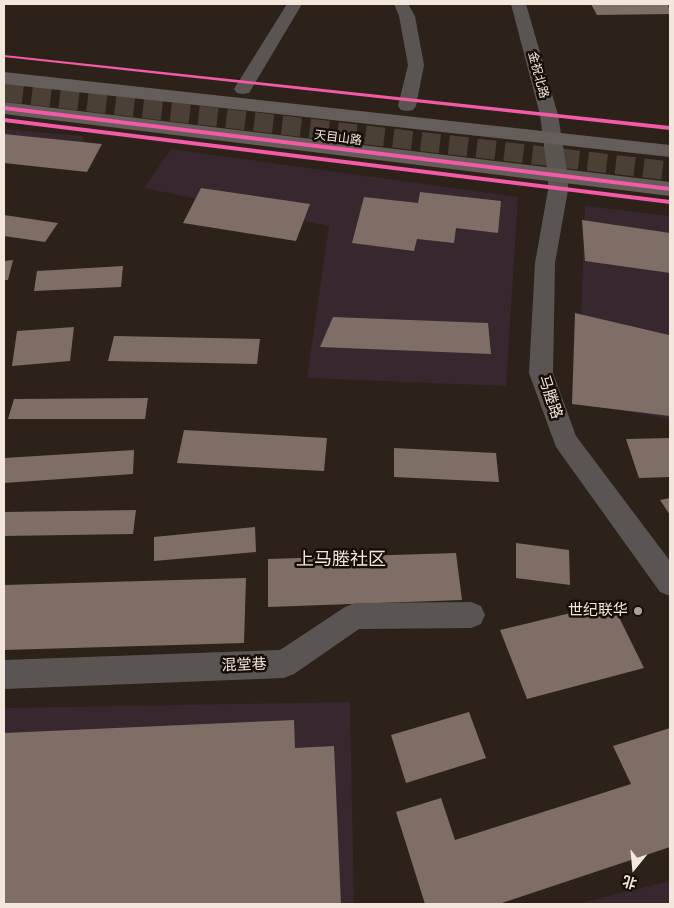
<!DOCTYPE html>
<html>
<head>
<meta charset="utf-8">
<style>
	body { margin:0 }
	#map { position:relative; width:674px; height:908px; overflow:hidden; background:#2c2219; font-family:"Work Sans","Noto Sans SC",sans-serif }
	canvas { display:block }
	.frame { position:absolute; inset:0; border:5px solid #f3e7dc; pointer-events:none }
	.north { position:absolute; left:609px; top:843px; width:50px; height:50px; -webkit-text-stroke:4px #160e07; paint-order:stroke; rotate:197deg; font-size:14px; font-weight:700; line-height:20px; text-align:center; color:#f3e7dc }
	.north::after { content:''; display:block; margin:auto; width:18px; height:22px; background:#f3e7dc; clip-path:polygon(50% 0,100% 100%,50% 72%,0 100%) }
</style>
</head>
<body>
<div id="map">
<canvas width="674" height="908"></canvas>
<div class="frame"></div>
<div class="north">北</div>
</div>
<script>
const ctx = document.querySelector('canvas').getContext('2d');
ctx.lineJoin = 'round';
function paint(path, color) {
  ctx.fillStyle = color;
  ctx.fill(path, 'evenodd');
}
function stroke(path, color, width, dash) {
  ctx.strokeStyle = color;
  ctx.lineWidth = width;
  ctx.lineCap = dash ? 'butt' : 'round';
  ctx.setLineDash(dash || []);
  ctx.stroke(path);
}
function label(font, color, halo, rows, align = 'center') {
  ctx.font = font + ' "Work Sans","Noto Sans SC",sans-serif';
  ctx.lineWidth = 5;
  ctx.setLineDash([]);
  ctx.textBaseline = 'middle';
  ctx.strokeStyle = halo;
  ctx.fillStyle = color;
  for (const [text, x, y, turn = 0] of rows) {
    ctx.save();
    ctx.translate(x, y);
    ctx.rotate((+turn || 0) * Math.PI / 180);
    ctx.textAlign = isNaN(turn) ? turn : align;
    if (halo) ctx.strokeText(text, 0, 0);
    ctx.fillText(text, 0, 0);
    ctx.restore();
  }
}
const commercial = new Path2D(`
	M4,129L82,136L89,155L4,147Z
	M171,149L518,197L506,386L307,378L329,226L144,188Z
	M585,206L670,216V419L578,403Z
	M350,702L354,904H4V708Z
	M670,881V904H577Z`);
const building = new Path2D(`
	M591,4H668L670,14L597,15Z
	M4,134L102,144L87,172L4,163Z
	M201,188L310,204L296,241L183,223Z
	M420,192L501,201L498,233L456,228L454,243L417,239L414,251L352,243L364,197L418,203Z
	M4,215L58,223L45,242L4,236Z
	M582,220L670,233V273L585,261Z
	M13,260L8,280H4V261Z
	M123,266L121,287L34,291L37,271Z
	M575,313L669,335L670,416L572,404Z
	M333,317L488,323L491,354L320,347Z
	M74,327L70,361L12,366L17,331Z
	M114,336L260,339L257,364L108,361Z
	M148,398L145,419H8L14,399Z
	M184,430L327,438L324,471L177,463Z
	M670,438V477L639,478L626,439Z
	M394,448L496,453L499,482L394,477Z
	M134,450L133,474L4,483V458Z
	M670,498V515L660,500Z
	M136,510L133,534L4,536V512Z
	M255,527L256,552L154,561V537Z
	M516,543L569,550L570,585L516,578Z
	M456,553L462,600L268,607V559Z
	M246,578L244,643L4,650V585Z
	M612,603L644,668L527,699L500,630Z
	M469,712L486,758L406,783L391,735Z
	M294,720L295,748L334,746L341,904H4V733Z
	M670,728V847L499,904H425L396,812L441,798L455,840L631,784L613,746Z`);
const highwayTunnel = new Path2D(`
	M4,92L670,171`);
const minor = new Path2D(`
	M287,4H302L249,93L243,94L237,93L234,89Z
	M394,4H408L415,16L424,65L416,106L413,110L407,111L401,110L398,106L408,65L399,16Z
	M511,4H526L558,115L568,177V190L555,263L553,373L576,436L670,561V596L660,592L556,447L529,373L535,263L548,190V177L540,115Z
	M471,602L481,606L485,615L481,624L471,628L359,629L294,674L284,678L4,689V660L280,650L345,607L355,603Z`);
const major = new Path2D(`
	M4,72L670,145V157L4,84Z
	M4,102L670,182V196L4,114Z`);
const cycleway = new Path2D(`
	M4,55L670,126V130L4,57Z
	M4,106L670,187V191L4,110Z
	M4,118L670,200V204L4,122Z`);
const markers = [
	[638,611,5,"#ada298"]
];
const farStreetnames = [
	["金祝北路",538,75,75],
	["天目山路",338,138,7]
];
const streetNames = [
	["马塍路",550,397,72],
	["混堂巷",244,665,-2]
];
const poiNames = [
	["世纪联华",628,611]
];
const quarterNames = [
	["上马塍社区",341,560]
];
paint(commercial, '#37272f');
paint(building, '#7f6e65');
stroke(highwayTunnel, '#4a4036', 19, [19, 9]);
paint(minor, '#5a5552');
paint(major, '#645d59');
paint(cycleway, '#f35aa7');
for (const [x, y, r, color] of markers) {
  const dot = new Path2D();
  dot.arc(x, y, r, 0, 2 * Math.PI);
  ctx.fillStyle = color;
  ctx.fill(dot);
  stroke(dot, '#160e07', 2);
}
label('12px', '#f3e7dc', '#160e07', farStreetnames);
label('15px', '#f3e7dc', '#160e07', streetNames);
label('15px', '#f3e7dc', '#160e07', poiNames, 'right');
label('18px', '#f3e7dc', '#160e07', quarterNames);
</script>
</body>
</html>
